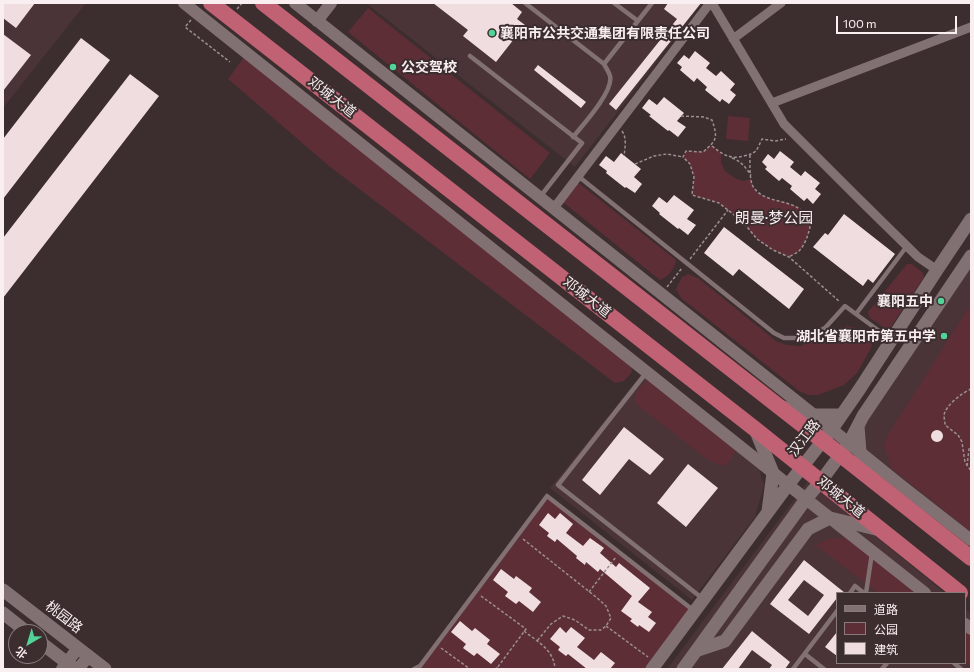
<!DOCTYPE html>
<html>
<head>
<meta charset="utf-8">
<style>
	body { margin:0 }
	#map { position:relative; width:974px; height:672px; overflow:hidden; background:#3c2d2f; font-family:Commissioner,"Noto Sans SC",sans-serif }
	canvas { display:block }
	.frame { position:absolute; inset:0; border:4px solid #f9eff0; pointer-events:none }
	.legend { position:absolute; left:836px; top:592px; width:130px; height:72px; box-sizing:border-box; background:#3c2d2f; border:1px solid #887b7c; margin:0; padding:5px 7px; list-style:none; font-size:12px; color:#f9eff0 }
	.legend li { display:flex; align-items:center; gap:8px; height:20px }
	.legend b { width:20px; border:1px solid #887b7c }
	.north { position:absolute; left:8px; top:624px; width:40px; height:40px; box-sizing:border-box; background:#3c2d2f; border:1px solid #887b7c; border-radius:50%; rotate:218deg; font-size:11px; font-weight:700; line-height:16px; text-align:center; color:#f9eff0 }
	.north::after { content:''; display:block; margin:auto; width:14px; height:18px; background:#52d397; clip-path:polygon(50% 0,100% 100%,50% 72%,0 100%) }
	.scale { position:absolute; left:836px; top:16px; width:121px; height:18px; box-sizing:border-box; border:2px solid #f9eff0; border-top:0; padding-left:5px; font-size:12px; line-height:14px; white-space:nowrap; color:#f9eff0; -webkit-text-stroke:3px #3c2d2f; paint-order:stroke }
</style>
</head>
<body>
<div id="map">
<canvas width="974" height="672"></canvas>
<div class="frame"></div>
<ul class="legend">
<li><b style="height:5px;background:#827173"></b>道路</li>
<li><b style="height:11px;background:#5d2e36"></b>公园</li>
<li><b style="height:11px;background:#f0dddf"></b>建筑</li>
</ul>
<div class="north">北</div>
<div class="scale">100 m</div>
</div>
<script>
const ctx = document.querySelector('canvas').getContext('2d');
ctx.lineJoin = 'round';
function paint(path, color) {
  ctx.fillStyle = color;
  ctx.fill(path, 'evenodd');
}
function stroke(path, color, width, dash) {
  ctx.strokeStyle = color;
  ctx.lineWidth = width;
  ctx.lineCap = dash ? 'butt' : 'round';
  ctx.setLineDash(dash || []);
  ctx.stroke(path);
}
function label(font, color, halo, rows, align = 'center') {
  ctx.font = font + ' Commissioner,"Noto Sans SC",sans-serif';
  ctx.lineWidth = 4;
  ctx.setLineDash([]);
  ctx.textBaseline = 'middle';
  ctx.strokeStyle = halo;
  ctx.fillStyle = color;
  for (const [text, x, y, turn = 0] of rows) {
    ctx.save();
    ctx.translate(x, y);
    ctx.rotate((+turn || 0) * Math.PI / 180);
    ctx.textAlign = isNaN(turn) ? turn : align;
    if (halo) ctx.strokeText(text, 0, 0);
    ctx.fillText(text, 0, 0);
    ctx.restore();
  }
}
const built = new Path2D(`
	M3,3H86L3,108Z
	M366,3H702L575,167Z
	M971,256V540L860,452L863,416Z
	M645,371L759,469L764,485L755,517L692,600L550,488Z
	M808,481L945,593H837V663H965V609L971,614V669H667Z`);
const green = new Path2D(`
	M368,8L550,153L530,179L348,32Z
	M247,53L629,358L632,372L624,381L615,383L329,166L228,79Z
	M728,116L750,118L748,141L726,139Z
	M711,145L721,153V163L725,171L735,178L743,181L751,179C752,181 752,186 753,188C765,206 800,196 807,219C810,226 810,227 808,234C807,239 803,247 799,251C797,253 792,255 789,257L773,250L757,239L743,222L719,203L692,195L694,177L690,164L683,157L686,151L703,152Z
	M576,184H580L676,260C675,269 668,277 660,280L564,203V199Z
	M907,264H912L923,273L924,277L890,328H884L869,317L868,312Z
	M688,274L698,278L776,341L787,345L800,346L833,330L847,326L856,328L870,339L872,346L857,373L844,385L818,395H809L799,391L681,298L676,289L682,277Z
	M971,304V532L891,468L884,446L886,438Z
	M654,378L736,450L729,462L723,466L708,460L636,404L635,394L644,383Z
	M547,496L695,611L652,669H414L420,666Z
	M853,537L925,593H878L816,545L829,539Z
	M965,624L971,629V666L965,661Z`);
const building = new Path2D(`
	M3,3H35L16,28L3,18Z
	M433,3H511L522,12L517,19L525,25L496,62L463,36L468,30Z
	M668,3H701L616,110L609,104L677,19L664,9Z
	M3,34L31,55L3,91Z
	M81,38L110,60L3,199V139Z
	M695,51L710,63L706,68L716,76L721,71L735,84L730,90L736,95L729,104L722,99L720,102L705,90L707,87L697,78L694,82L680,70L682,67L677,63L684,55L689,59Z
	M538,65L586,102L581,108L534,70Z
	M130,74L159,96L3,298V238Z
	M664,97L684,113L677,121L686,127L678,137L669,130L668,131L649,116L651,115L642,108L649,99L657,105Z
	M780,151L794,162L790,167L801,176L805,171L820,183L815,189L821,194L813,204L807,198L804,201L790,189L792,186L782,178L779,181L765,169L767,167L762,162L768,154L774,159Z
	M621,153L641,169L634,177L642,184L635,193L626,187L625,188L606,173L607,171L599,165L606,156L614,162Z
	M674,195L694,210L687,219L696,225L688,235L679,228L678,229L659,214L660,213L652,206L659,197L667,203Z
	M844,214L895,254L873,283L868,279L863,286L813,247L825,233L828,235Z
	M724,227L804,289L789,309L739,269L733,276L704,253Z
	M624,427L664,459L650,475L629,459L600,495L582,480Z
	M931 436a6 6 0 1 1 12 0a6 6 0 1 1-12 0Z
	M688,464L718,488L686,527L657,503Z
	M548,513L555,519L560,513L573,524L566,533L583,546L590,538L604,548L600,553L616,567L619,563L650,588L638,602L652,612L648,617L656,623L649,632L639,625L638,627L630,621L632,619L621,611L632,596L600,569L598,572L586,562L585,565L576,558L577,556L557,539L555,542L547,536L549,533L539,525Z
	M804,560L845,593H837V598L809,634L770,604ZM804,580L824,595L808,616L788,600Z
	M501,569L514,579L516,576L532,588L529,592L541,602L533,612L519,601L516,604L505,596L508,592L493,580Z
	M460,621L472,631L475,628L490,640L487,644L500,654L491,664L477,653L474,656L463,648L466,644L451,632Z
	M560,627L566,633L571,627L585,638L577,647L594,660L601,652L615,663L610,669H587L568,654L566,656L558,650L560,647L550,639Z
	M752,631L790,662L785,669H769L772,665L752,650L738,669H722Z
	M837,632V656L825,647Z`);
const path = new Path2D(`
	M237,9L242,3
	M191,20L185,27L230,62
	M681,116L704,117L712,120C718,138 717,140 703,152L686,151L683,157L690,164L694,177L692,195L719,203L743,222L757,239L773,250L789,257L840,302
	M622,131C627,138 625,148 624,156
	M712,146C722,154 730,160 744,156C749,155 752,154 756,151C758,148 760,143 762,139L775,141L786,139
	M750,155C750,163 749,182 754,188C767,206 800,197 808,220C809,224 811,227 809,231C807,238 804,246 799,251C797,253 792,255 789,257
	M732,158C741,161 745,167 751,175
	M635,164L654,156L667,154L683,157
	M690,259L728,210
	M667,287L682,268
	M971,389C962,393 946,405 944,415C944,418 945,422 945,425L958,435L962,442L965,462L971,471
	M967,466L969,449L971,447
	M523,539L596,597L606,606L611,618L606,626L601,630H589L575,620L563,616L551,624L537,641
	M589,592L616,557
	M481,596L526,629L497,668
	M606,626L648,657
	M524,631C538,642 554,650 555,669
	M441,648L470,669
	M495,669L497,668L498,669`);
const service = new Path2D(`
	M525,3L604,64L652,3
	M614,3L638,21
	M470,56L582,143L540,197
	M573,137C583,125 614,91 610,76C609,72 606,68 604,64
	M578,176L774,333L784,338H802L825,328L845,306L890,339
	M856,314L907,246
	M646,373L558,485L702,598
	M850,593L855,586L864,593
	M866,593L872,553
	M805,654L824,669
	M954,663L961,669
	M414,669L420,666L547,496L693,610
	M793,669L837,611
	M882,669L887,663`);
const minor = new Path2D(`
	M712,3L784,124L857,197L918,257L937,270
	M733,39L781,3
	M772,103L971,27
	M554,208L710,3`);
const tertiary = new Path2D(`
	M184,3L806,499L925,593
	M295,3L814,415L903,487L971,540
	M317,21L331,3
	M965,624L971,629
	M62,669L78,648
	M78,669L89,656`);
const secondary = new Path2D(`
	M783,407L799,412L814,415H842
	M858,426L860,452L876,482
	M755,429L773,473L768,511
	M3,590L105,669
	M3,613L27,632
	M40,642L75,669
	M698,650L725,641L808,529L830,518L880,530
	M652,669L788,485L832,429L859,390L937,270L971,219
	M683,669L806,499L821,481L849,443L863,416L971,256`);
const trunk = new Path2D(`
	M211,3L755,429L960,593
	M263,3L823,441L971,558`);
const markers = [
	[492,33,4,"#52d397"],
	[393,67,4,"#52d397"],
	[941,301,4,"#52d397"],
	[944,336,4,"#52d397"]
];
const poiNames = [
	["襄阳市公共交通集团有限责任公司",500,33],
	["公交驾校",401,67],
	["襄阳五中",933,301,"right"],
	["湖北省襄阳市第五中学",936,336,"right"]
];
const streetNames = [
	["邓城大道",332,97,38],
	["邓城大道",587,297,38],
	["汉江路",804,438,-52],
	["邓城大道",841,497,39],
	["桃园路",64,617,38]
];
const neighbourhoodNames = [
	["朗曼·梦公园",774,218]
];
paint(built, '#4a3437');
paint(green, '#5d2e36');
paint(building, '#f0dddf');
stroke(path, '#9b8f90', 1.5, [3, 2]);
stroke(service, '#827173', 4.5);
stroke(minor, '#827173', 9);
stroke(tertiary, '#827173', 12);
stroke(secondary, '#827173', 13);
stroke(trunk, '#c16174', 16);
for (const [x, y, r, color] of markers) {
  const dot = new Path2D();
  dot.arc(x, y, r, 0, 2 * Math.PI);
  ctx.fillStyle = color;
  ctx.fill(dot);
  stroke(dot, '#3c2d2f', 1.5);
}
label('bold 14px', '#f9eff0', '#3c2d2f', poiNames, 'left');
label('14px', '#f9eff0', '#3c2d2f', streetNames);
label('15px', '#f9eff0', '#3c2d2f', neighbourhoodNames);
</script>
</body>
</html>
